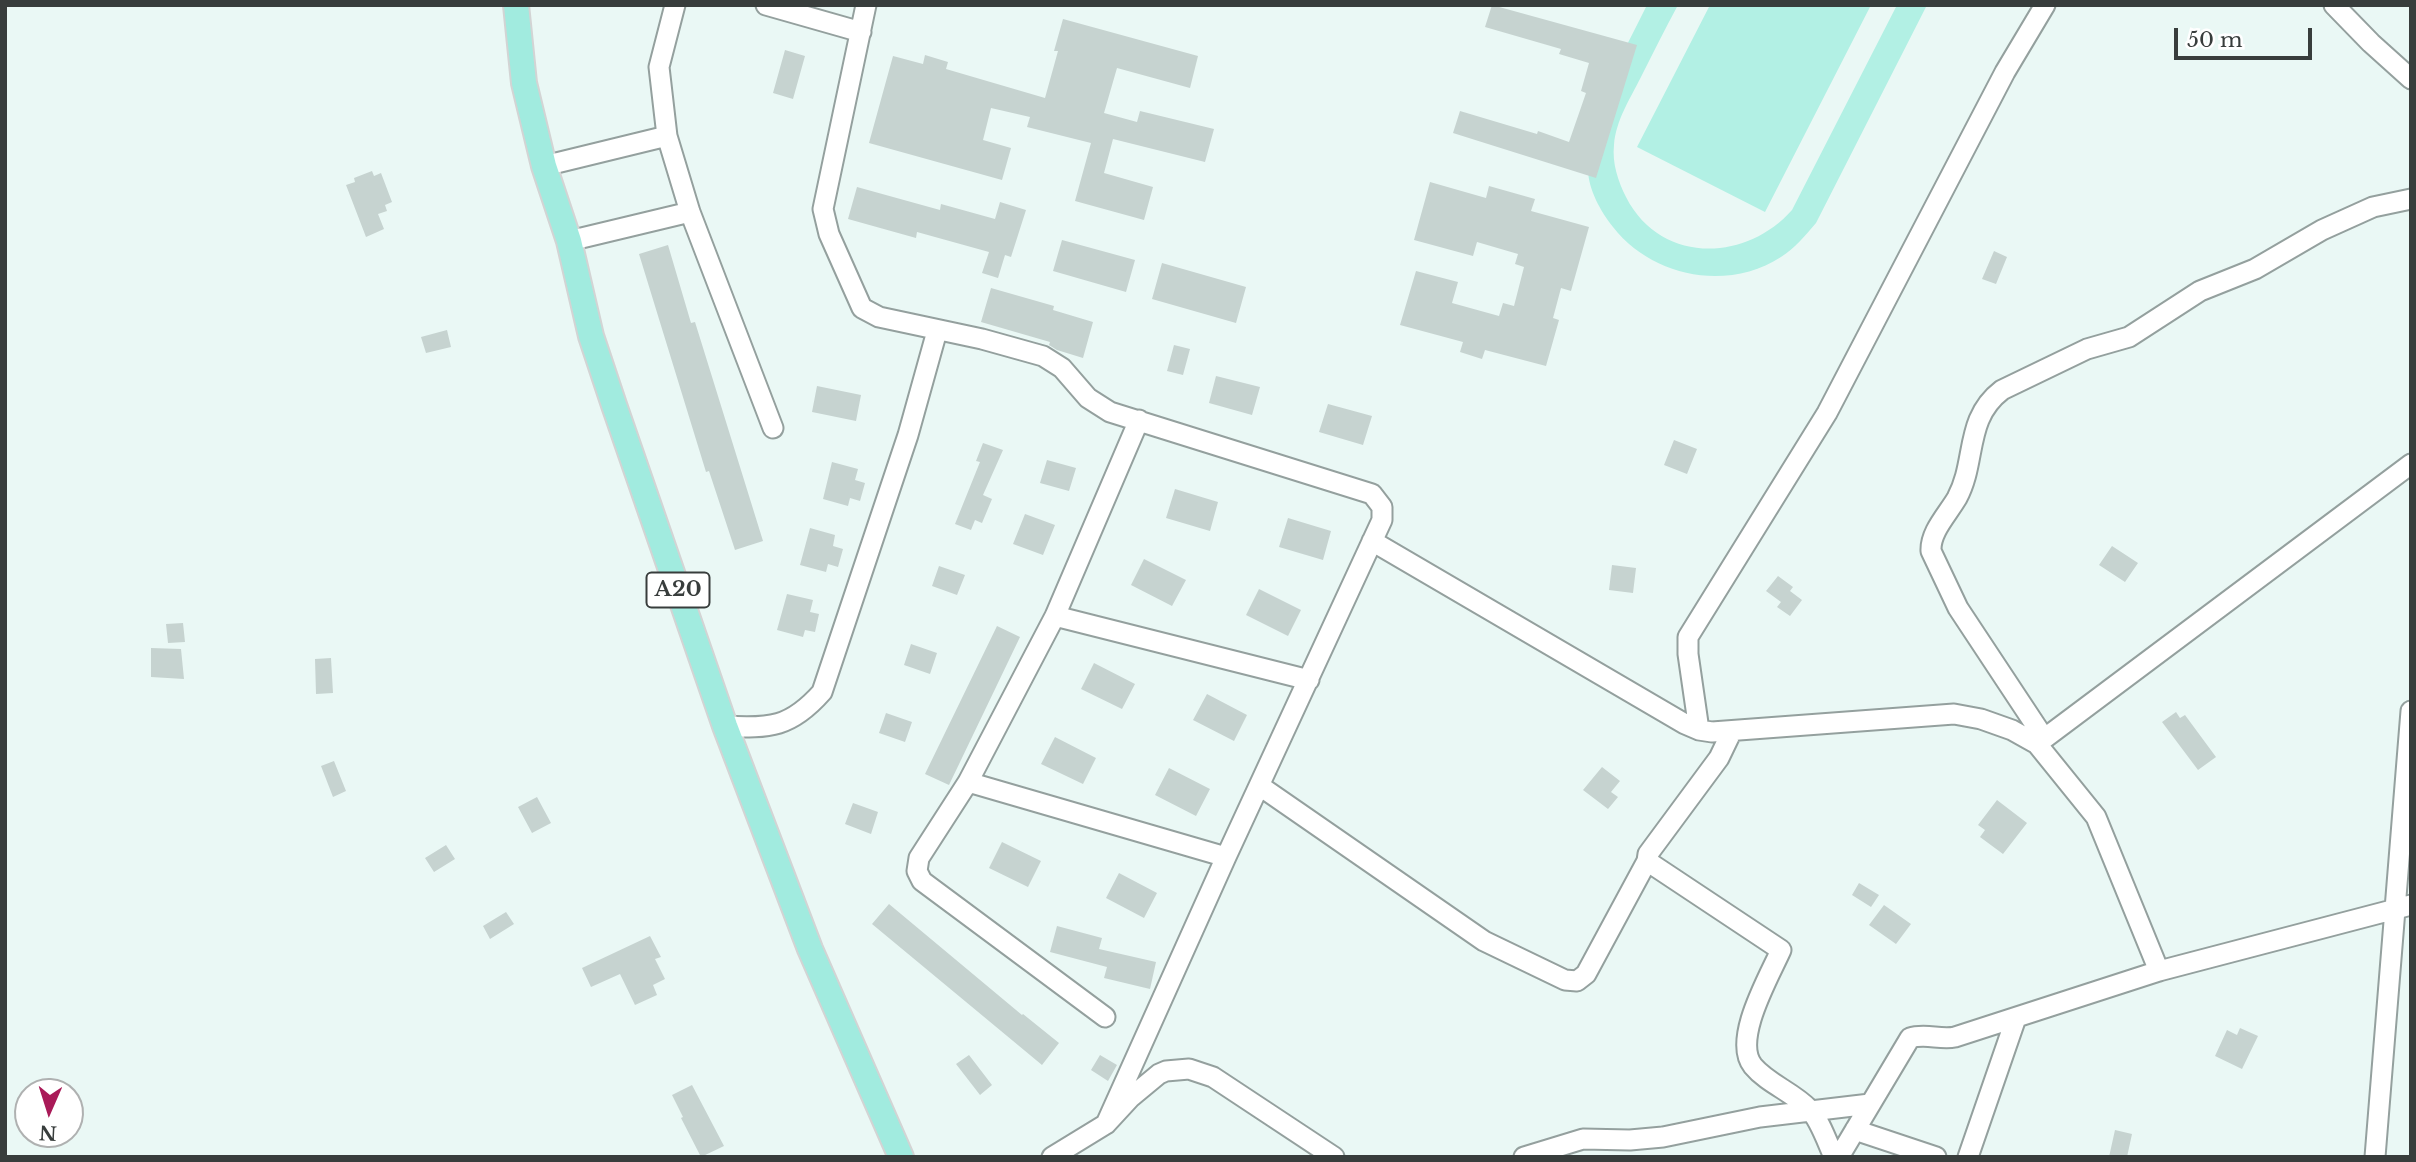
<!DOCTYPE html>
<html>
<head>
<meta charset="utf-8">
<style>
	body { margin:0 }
	#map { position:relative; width:2416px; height:1162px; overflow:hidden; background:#eaf8f5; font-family:"Libre Baskerville",serif }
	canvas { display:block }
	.frame { position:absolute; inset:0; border:7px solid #383d3c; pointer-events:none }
	.north { position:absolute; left:14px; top:1078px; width:70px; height:70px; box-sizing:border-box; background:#fff; border:2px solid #afb1b1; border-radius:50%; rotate:183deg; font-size:19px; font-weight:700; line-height:28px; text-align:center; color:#383d3c }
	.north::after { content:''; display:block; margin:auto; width:24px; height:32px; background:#a91a58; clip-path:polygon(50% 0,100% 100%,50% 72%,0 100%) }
	.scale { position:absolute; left:2174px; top:28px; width:138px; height:32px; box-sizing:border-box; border:4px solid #383d3c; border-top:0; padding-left:9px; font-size:21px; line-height:24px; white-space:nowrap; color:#383d3c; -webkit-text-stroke:5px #fff; paint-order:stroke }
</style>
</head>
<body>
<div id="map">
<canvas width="2416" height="1162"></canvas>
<div class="frame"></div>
<div class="north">N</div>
<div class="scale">50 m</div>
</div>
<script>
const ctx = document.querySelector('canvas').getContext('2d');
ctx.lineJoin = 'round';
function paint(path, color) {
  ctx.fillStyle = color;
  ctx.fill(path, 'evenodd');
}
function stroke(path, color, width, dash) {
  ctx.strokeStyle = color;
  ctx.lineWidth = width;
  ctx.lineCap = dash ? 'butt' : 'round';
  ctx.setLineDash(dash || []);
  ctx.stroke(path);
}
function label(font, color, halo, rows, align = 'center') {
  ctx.font = font + ' "Libre Baskerville",serif';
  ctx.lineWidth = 7;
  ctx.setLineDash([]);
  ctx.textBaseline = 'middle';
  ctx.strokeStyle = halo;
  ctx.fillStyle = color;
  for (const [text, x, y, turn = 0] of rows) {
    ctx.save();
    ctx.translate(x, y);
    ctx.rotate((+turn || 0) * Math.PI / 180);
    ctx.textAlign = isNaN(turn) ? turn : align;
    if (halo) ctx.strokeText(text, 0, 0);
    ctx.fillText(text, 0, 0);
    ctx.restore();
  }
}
const green = new Path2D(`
	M1647,5H1678C1665,29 1653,53 1641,77C1630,99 1616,120 1614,145C1612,163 1618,181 1626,197C1660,264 1745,263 1792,210L1897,5H1927L1816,223C1805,236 1795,248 1781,257C1727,292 1652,277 1613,227C1601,212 1588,189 1588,169C1588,150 1590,128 1594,110C1596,99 1605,87 1610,77C1623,53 1635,29 1647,5Z
	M1710,5H1871L1765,212L1637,147Z`);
const building = new Path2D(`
	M1492,5L1637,45L1596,178L1453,133L1460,111L1537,134L1538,131L1569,142L1586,93L1581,91L1589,63L1559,54L1561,49L1485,27Z
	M1063,19L1198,56L1190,88L1117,68L1104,113L1137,122L1140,111L1214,129L1205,162L1113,139L1104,173L1153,187L1144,220L1075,201L1091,143L1027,127L1030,117L991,108L983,140L1011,148L1002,180L869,143L893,56L923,64L925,55L948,62L946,69L1045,98L1058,51H1054Z
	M785,50L805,56L793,99L773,93Z
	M372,171L374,176L381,173L392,202L385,205L387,211L378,214L384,229L366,237L346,185L355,182L354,178Z
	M1430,182L1486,198L1489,186L1535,199L1531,211L1589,227L1571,291L1561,288L1553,318L1559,320L1546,366L1485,350L1482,359L1460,352L1463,342L1400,325L1416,271L1458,282L1452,303L1499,316L1503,303L1514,306L1524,267L1515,264L1518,254L1477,242L1473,256L1414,240Z
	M857,187L940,210L941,204L995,219L1000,202L1026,210L1011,257L1005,255L998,278L982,273L989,252L917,232L916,238L848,219Z
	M1062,240L1135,260L1126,292L1053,271Z
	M668,245L691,323L695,322L763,541L735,550L709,471L706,472L639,254Z
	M1994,251L2007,257L1996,284L1982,279Z
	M1162,263L1246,287L1236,323L1152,299Z
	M991,288L1054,306L1053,310L1093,322L1083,358L1057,350L1049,345L1050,342L981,322Z
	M447,330L451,347L426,353L421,337Z
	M1174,345L1190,349L1183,375L1167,371Z
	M1216,376L1260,387L1252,415L1209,403Z
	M817,386L861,395L856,421L812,412Z
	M1328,404L1372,416L1363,445L1319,432Z
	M1674,440L1697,449L1687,474L1664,465Z
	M983,443L1003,450L983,495L992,499L982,523L975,520L971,530L955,524L980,462L976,461Z
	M1047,460L1076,468L1069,491L1040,483Z
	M832,462L858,469L855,480L865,483L860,501L850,498L848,506L823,499Z
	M1175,489L1218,502L1210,531L1166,518Z
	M1025,514L1055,525L1043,555L1013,544Z
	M1288,518L1331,531L1323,560L1279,547Z
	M810,528L835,535L833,546L843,549L838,567L828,564L826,572L800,565Z
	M2112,546L2138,563L2125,582L2099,565Z
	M1144,559L1186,580L1172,606L1131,585Z
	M1612,565L1636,568L1633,593L1609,590Z
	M939,566L965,575L957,595L932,586Z
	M1778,576L1793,587L1790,591L1802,600L1790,616L1777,607L1781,602L1766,591Z
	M1259,589L1301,610L1288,636L1246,615Z
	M787,594L813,600L810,612L819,614L815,632L805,630L803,637L777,630Z
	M183,623L185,642L168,643L166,624Z
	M997,626L1020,637L949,785L925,774Z
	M911,644L937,653L930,674L904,665Z
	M151,648L181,649L184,679L151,677Z
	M331,658L333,693L316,694L315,659Z
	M1094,663L1135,684L1122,709L1081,689Z
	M1207,694L1247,715L1234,741L1193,720Z
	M2176,712L2180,718L2185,715L2216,757L2198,770L2162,722Z
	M886,713L912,722L905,742L879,733Z
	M1055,737L1096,758L1083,784L1041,764Z
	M334,761L346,791L333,797L321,766Z
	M1602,767L1620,781L1611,792L1618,797L1608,809L1583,790Z
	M1169,768L1210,789L1196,816L1155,795Z
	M537,797L551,823L532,833L518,807Z
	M1997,800L2027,823L2003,854L1980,837L1985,830L1978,825Z
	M853,803L878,812L871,834L845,824Z
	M1002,842L1041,861L1028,887L989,868Z
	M446,845L455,859L434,872L425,858Z
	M1119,873L1157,893L1144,918L1106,898Z
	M1859,883L1879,895L1871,907L1852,895Z
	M889,904L1022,1015L1023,1014L1059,1043L1042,1065L872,924Z
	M1884,905L1911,924L1896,944L1869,925Z
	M506,912L514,924L490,939L483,926Z
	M1057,926L1102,938L1099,949L1156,962L1150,989L1104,978L1107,967L1050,952Z
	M650,936L661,957L655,959L665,979L653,985L657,995L635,1005L620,974L591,987L582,968Z
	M2240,1028L2258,1036L2242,1069L2215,1056L2227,1030L2237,1035Z
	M969,1055L992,1085L980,1095L956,1064Z
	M1100,1055L1117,1065L1108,1081L1091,1070Z
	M692,1085L724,1146L701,1157L681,1118L683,1117L672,1095Z
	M2115,1130L2132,1134L2127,1157H2109Z`);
const minor = new Path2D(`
	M675,5L659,67L667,136L690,212L773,428
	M766,5L861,32
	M866,5L823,209L829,234L862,308L879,317L982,339L1043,356L1062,368L1088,398L1110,412L1372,494L1382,507V520L1226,857L1106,1124
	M2334,5L2371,43L2411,79
	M544,166L667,136
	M569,241L690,212
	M1372,541L1685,724L1699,730L1712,732L1954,714L1981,719L2012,730L2037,744L2096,817L2159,971
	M1055,616L1309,680
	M725,726C770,729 791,727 822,692L908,435L937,331
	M1699,730L1688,654V637L1827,413L2005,72L2045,5
	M1732,731L1719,758L1648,854L1647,861L1781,950C1769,977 1732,1040 1753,1066C1768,1084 1793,1092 1809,1109C1819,1118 1828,1144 1834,1157
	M2044,738L1958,608L1931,551C1930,532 1947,515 1957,498C1977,461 1964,419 2002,390L2087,349L2129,337L2200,291L2255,269L2322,230L2373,207L2411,199
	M2037,744L2411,464
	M968,782L1226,857
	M1260,786L1484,941L1565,980L1577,981L1586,974L1647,861
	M1105,1017L922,881L917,871L919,858L968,782L1055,616L1139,420
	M1855,1130L1936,1157
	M1052,1157L1106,1124L1130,1098L1159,1074L1166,1071L1189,1069L1213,1077L1334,1157
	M1524,1157L1583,1139L1630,1140L1663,1137L1760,1117L1870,1104
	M1839,1157L1910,1038C1925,1033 1940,1040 1955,1037L2159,971L2411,905
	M1968,1157L2016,1018
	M2375,1157L2411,711`);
const major = new Path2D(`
	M516,5L524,83L544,166L569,241L591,336L614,405L725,726L810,949L901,1157`);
const shields = [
	[678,590,63]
];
const shieldNames = [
	["A20",678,590]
];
paint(green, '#b2f0e4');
paint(building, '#c6d3d0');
stroke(minor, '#94a09e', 23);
stroke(major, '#d3d4d4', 28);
stroke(minor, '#fff', 19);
stroke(major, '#a1ebdf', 24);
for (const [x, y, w] of shields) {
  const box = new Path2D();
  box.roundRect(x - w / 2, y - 17.5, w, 35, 5);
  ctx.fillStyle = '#fff';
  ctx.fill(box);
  stroke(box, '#383d3c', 2);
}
label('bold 21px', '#383d3c', null, shieldNames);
</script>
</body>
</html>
